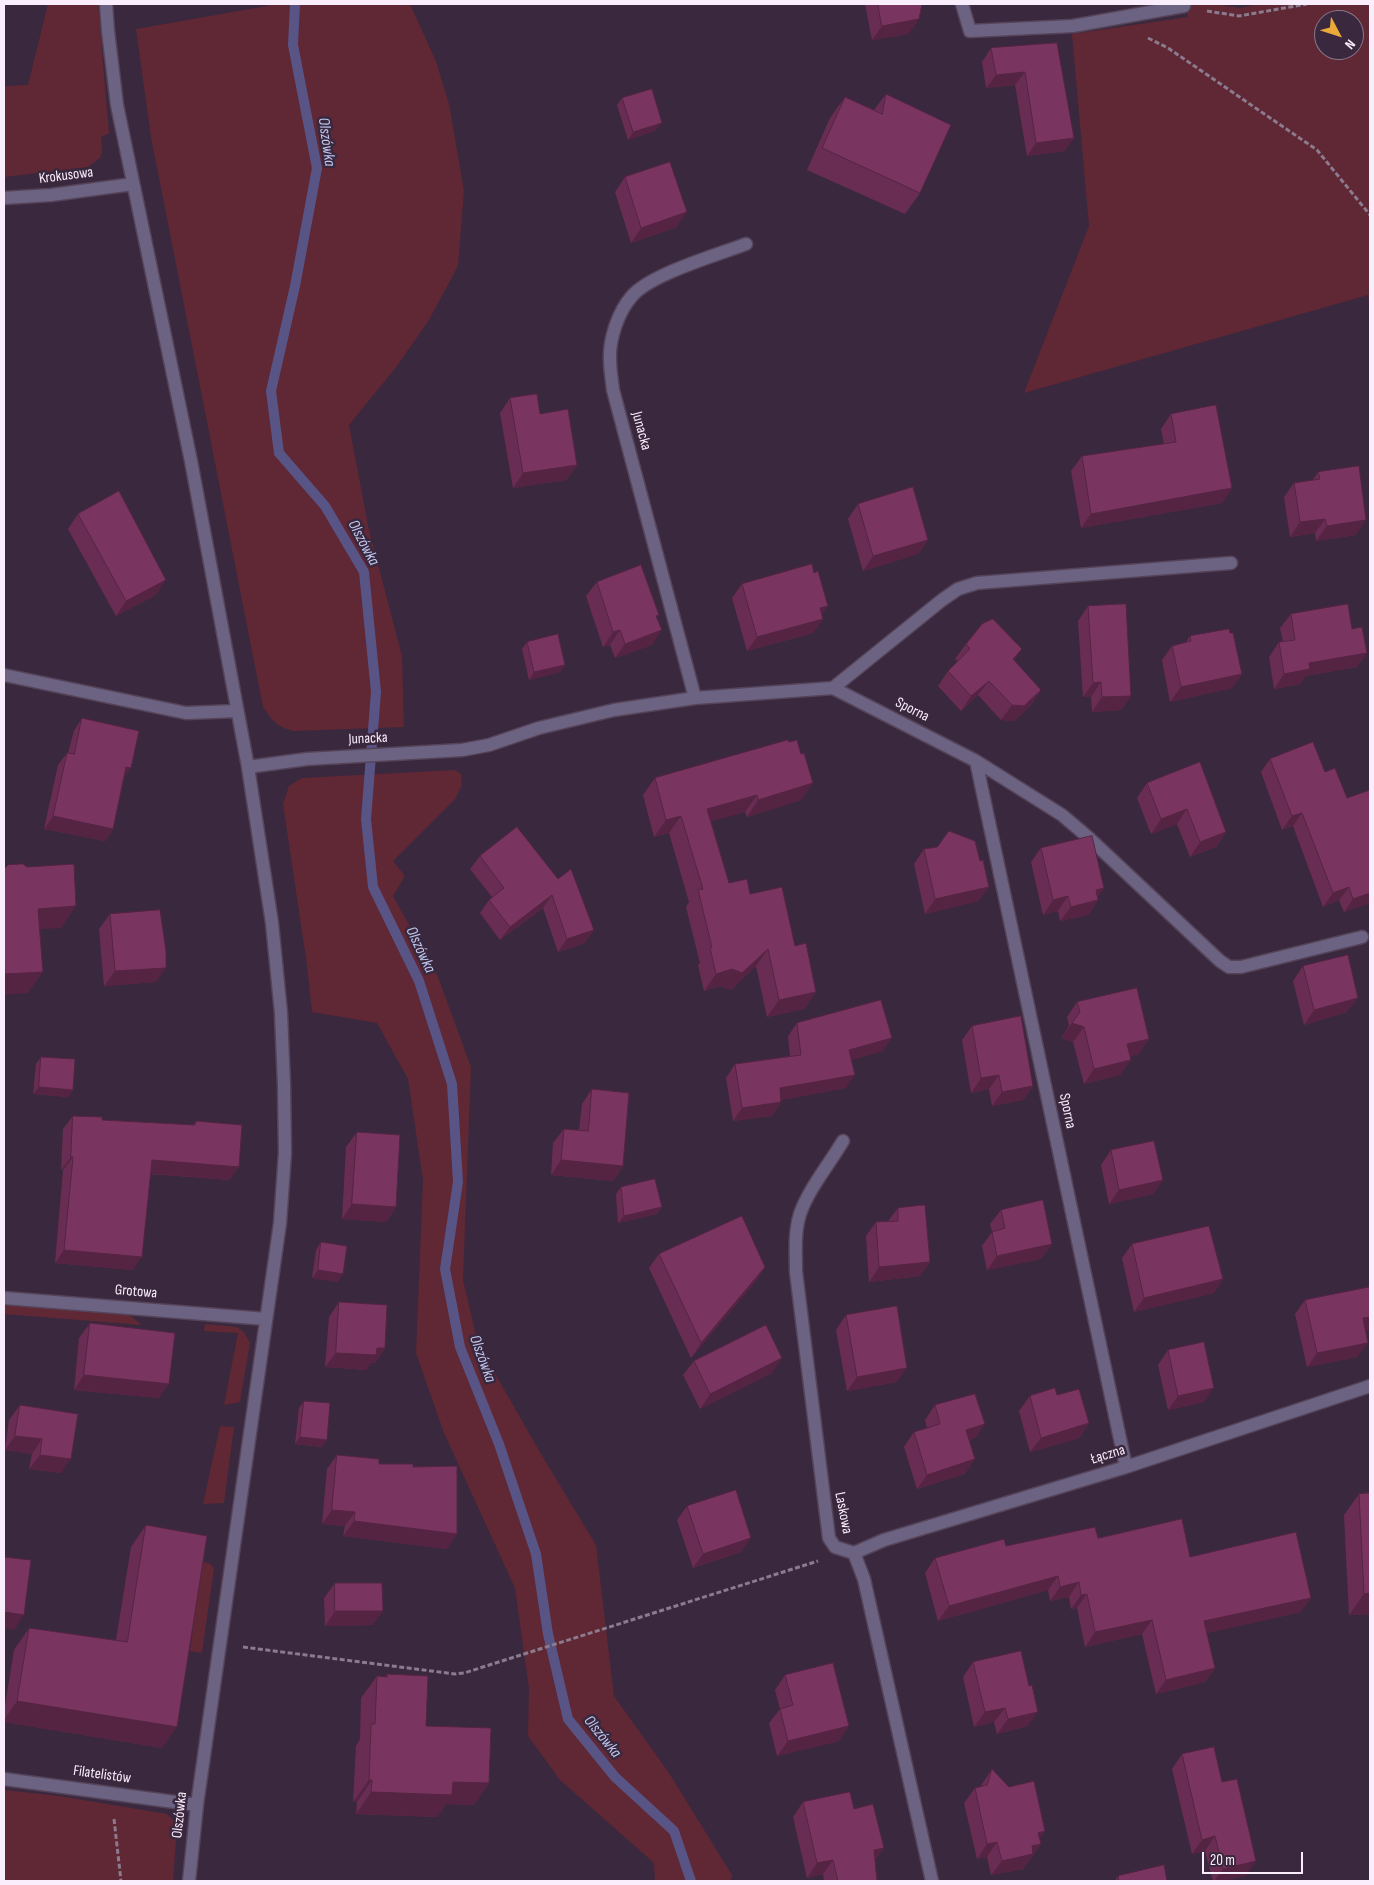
<!DOCTYPE html>
<html>
<head>
<meta charset="utf-8">
<style>
	body { margin:0 }
	#map { position:relative; width:1374px; height:1885px; overflow:hidden; background:#3a283e; font-family:"Sofia Sans Condensed",sans-serif }
	canvas { display:block }
	.frame { position:absolute; inset:0; border:5px solid #faedfc; pointer-events:none }
	.north { position:absolute; left:1314px; top:10px; width:50px; height:50px; box-sizing:border-box; background:#3a283e; border:1px solid #87778a; border-radius:50%; rotate:130deg; font-size:14px; font-weight:700; line-height:20px; text-align:center; color:#faedfc }
	.north::after { content:''; display:block; margin:auto; width:18px; height:22px; background:#eaaa39; clip-path:polygon(50% 0,100% 100%,50% 72%,0 100%) }
	.scale { position:absolute; left:1202px; top:1852px; width:101px; height:22px; box-sizing:border-box; border:2px solid #faedfc; border-top:0; padding-left:6px; font-size:15px; line-height:18px; white-space:nowrap; color:#faedfc; -webkit-text-stroke:4px #3a283e; paint-order:stroke }
</style>
</head>
<body>
<div id="map">
<canvas width="1374" height="1885"></canvas>
<div class="frame"></div>
<div class="north">N</div>
<div class="scale">20 m</div>
</div>
<script>
const ctx = document.querySelector('canvas').getContext('2d');
ctx.lineJoin = 'round';
function paint(path, color) {
  ctx.fillStyle = color;
  ctx.fill(path, 'evenodd');
}
function stroke(path, color, width, dash) {
  ctx.strokeStyle = color;
  ctx.lineWidth = width;
  ctx.lineCap = dash ? 'butt' : 'round';
  ctx.setLineDash(dash || []);
  ctx.stroke(path);
}
function label(font, color, halo, rows, align = 'center') {
  ctx.font = font + ' "Sofia Sans Condensed",sans-serif';
  ctx.lineWidth = 5;
  ctx.setLineDash([]);
  ctx.textBaseline = 'middle';
  ctx.strokeStyle = halo;
  ctx.fillStyle = color;
  for (const [text, x, y, turn = 0] of rows) {
    ctx.save();
    ctx.translate(x, y);
    ctx.rotate((+turn || 0) * Math.PI / 180);
    ctx.textAlign = isNaN(turn) ? turn : align;
    if (halo) ctx.strokeText(text, 0, 0);
    ctx.fillText(text, 0, 0);
    ctx.restore();
  }
}
const green = new Path2D(`
	M48,4H98L109,133L101,137L102,152L100,158L88,167L4,177V86L28,85Z
	M268,4H410L436,61L449,104L464,191L458,266L429,320L397,366L349,425L369,530L402,656L404,727L293,731C276,726 273,721 263,707L151,137L136,29L267,6Z
	M1185,4H1215L1240,8L1260,4H1370V309L1368,295L1024,393L1089,226L1072,34L1188,17ZM1324,20H1354V50H1324Z
	M455,770L461,774L462,785L455,799L393,861L405,876L393,896L438,977L471,1067L463,1280L478,1344L541,1454L596,1545L614,1696L669,1773L732,1875L731,1881H655L654,1863L560,1780L528,1736L529,1688L515,1588L444,1433L416,1353L423,1180L408,1079L377,1023L312,1012L307,965L283,804L289,786L302,778Z
	M4,1305L128,1314L142,1325L4,1314Z
	M205,1324L237,1327L244,1332L250,1343L240,1402L224,1405L238,1333L204,1331Z
	M220,1426L234,1427L224,1503L203,1504Z
	M199,1561L209,1563L214,1568L202,1653L190,1651L193,1628L188,1626Z
	M4,1790L59,1796L167,1814L174,1821L177,1828L173,1881H4Z`);
const stream = new Path2D(`
	M295,4L293,45L317,168L295,286L271,391L279,453L325,506L364,572L376,692L366,819L373,887L419,981L452,1084L458,1182L445,1269L460,1347L499,1444L536,1554L548,1634L568,1719L615,1777L674,1831L691,1881`);
const path = new Path2D(`
	M1207,11L1239,16L1307,4
	M1148,38L1168,48L1317,150L1370,215
	M243,1647L455,1674L464,1673L818,1561
	M114,1819L121,1881`);
const minor = new Path2D(`
	M106,4L108,31L117,105L191,461L248,767L272,923L281,1013L284,1085L285,1153L280,1223L197,1805L189,1881
	M962,4L970,31L1073,26L1184,6
	M4,198L51,195L133,184
	M4,675L186,713L237,711
	M833,688L976,761L1062,815L1089,838L1220,961L1229,967H1241L1362,937
	M833,688L942,600L958,589L977,583L1231,563
	M695,698L613,390C612,380 610,370 610,360C609,339 618,312 632,296C651,274 717,255 746,244
	M976,761L1126,1467
	M248,767L307,759L462,750L489,745L539,728L614,710L695,698L833,688
	M843,1141C830,1163 808,1190 800,1214C794,1233 796,1253 796,1272L829,1538L835,1547L854,1553L864,1579L932,1881
	M4,1298L266,1319
	M854,1553L884,1540L1126,1467L1370,1386
	M4,1779L197,1805`);
const wall = new Path2D(`
	M865,4H922L919,19L908,34L872,40Z
	M1057,43L1074,138L1064,151L1027,156L1015,85L986,88L982,62L991,48Z
	M886,94L920,193L905,214L807,170L830,118L845,97L874,110Z
	M622,98L656,130L628,140L617,105Z
	M625,177L677,227L631,243L615,192Z
	M510,398L540,414L577,465L566,480L513,488L500,413Z
	M1171,414L1232,488L1222,503L1081,528L1071,471L1082,456L1164,444L1161,429Z
	M1318,472L1356,535L1316,541L1315,533L1290,537L1284,497L1294,483L1313,480Z
	M858,504L928,540L918,554L863,571L848,519Z
	M78,514L156,595L116,616L68,529Z
	M597,582L657,618L652,645L615,658L610,645L603,647L586,596Z
	M742,584L822,614L823,619L813,633L747,651L732,598Z
	M1088,606L1131,696L1121,710L1092,712L1091,697H1083L1078,621Z
	M1291,614L1352,629L1367,653L1357,667L1305,676L1300,684L1274,689L1269,657L1279,642H1283L1280,628Z
	M1230,633L1242,674L1232,688L1170,702L1162,660L1172,646L1186,642L1190,636Z
	M527,642L565,665L560,672L529,680L522,649Z
	M966,644L1022,649L1014,660L1041,690L1031,705L1014,721L1001,720L978,695L961,711L938,686L948,671L958,661L955,659Z
	M82,718L124,778L113,829L105,841L44,829L58,765L67,753H68L74,731Z
	M1270,759L1325,772L1347,798L1370,790V903L1344,912L1339,900L1323,907L1293,826L1282,830L1261,772Z
	M655,778L801,800L747,817L745,812L711,821L729,883L750,894L795,946L816,992L804,1009L767,1017L756,966L731,990L720,986L704,991L698,965L700,963L686,907L689,902L669,833L654,837L643,795Z
	M1147,783L1226,832L1216,847L1190,857L1177,824L1151,834L1137,798Z
	M517,827L585,943L558,952L543,908L500,940L480,913L489,900L492,897L470,869L480,856Z
	M1041,848L1104,888L1097,897L1098,900L1088,915L1060,921L1058,911L1043,915L1031,862Z
	M924,849L980,861L989,887L978,901L925,914L914,864Z
	M110,914L156,982L104,986L99,929Z
	M1303,966L1347,1012L1304,1025L1293,981Z
	M1077,1002L1139,1054L1130,1056L1120,1075L1084,1084L1073,1042L1061,1038L1069,1026L1067,1017Z
	M797,1023L883,1051L851,1060L846,1088L781,1100V1102L772,1116L733,1121L726,1078L735,1064L790,1056L788,1036Z
	M972,1026L1033,1086L1023,1100L992,1106L989,1089L971,1093L962,1040Z
	M41,1057L73,1090L68,1097L33,1094L36,1064Z
	M592,1089L623,1166L613,1181L551,1175L553,1143L564,1129L579,1130L582,1104Z
	M73,1116L102,1120L193,1125L196,1121L230,1180L150,1174L133,1270L55,1263L63,1170H61L63,1129Z
	M357,1132L396,1207L386,1222L342,1219L346,1147Z
	M1111,1150L1163,1180L1153,1194L1109,1204L1101,1165Z
	M621,1187L662,1207L657,1214L618,1223L616,1194Z
	M898,1208L930,1262L920,1276L869,1282L866,1236L876,1222L888,1221Z
	M1001,1210L1052,1244L1041,1259L987,1270L982,1246L992,1232L990,1224Z
	M321,1242L338,1282L312,1278L316,1250Z
	M1132,1244L1223,1279L1214,1293L1134,1312L1122,1258Z
	M659,1254L765,1267L755,1282L691,1358L649,1268Z
	M1305,1300L1365,1330L1357,1357L1307,1367L1295,1314Z
	M339,1302L385,1348L375,1363H371L366,1370L325,1367L329,1317Z
	M846,1315L897,1382L847,1391L836,1330Z
	M90,1323L159,1398L74,1390L79,1338Z
	M1168,1350L1204,1402L1168,1410L1158,1365Z
	M694,1361L772,1373L700,1409L683,1375Z
	M1057,1395L1089,1423L1079,1438L1030,1452L1019,1411L1030,1396Z
	M304,1401L322,1447L295,1444L299,1408Z
	M20,1405L78,1414L61,1473L29,1469L32,1454L5,1450L9,1420Z
	M935,1405L985,1424L975,1438L969,1440L965,1474L917,1489L904,1447L914,1432L927,1428L925,1420Z
	M337,1455L379,1464L413,1467L447,1549L343,1536L345,1526L322,1524L327,1469Z
	M1359,1494L1370,1614L1349,1615L1344,1515Z
	M687,1506L741,1552L693,1568L677,1520Z
	M146,1525L162,1748L4,1722V1712L14,1650L29,1628L116,1640L131,1547Z
	M1098,1538L1190,1557L1301,1612L1207,1633L1215,1668L1205,1682L1156,1694L1142,1634L1085,1647L1077,1608L1071,1609L1069,1597L1050,1601L1048,1590L938,1621L925,1573L935,1558L1006,1546Z
	M335,1583L383,1611L372,1625L325,1626L324,1598Z
	M973,1662L1028,1726L997,1734L994,1722L974,1727L963,1677Z
	M387,1674L426,1726L489,1783L474,1805L446,1804L437,1817L356,1814L357,1802H353L356,1746L360,1739L361,1698L377,1676L386,1677Z
	M785,1675L839,1741L777,1756L769,1723L780,1709L775,1690Z
	M1182,1754L1256,1861L1245,1876L1221,1881H1213L1205,1851L1192,1854L1172,1769Z
	M992,1769L1040,1839L1041,1844L1023,1869L991,1875L987,1857L977,1859L964,1803L975,1788L981,1786L982,1784Z
	M803,1802L854,1809L884,1848L875,1860L877,1881H824L823,1874L807,1878L793,1817Z
	M1118,1876L1167,1881H1115Z`);
const shadedWall = new Path2D(`
	M919,19L908,34L872,40L882,26Z
	M1025,72L1015,85L986,88L996,75Z
	M662,123L656,130L628,140L633,132Z
	M1074,138L1064,151L1027,156L1036,143Z
	M687,212L677,227L631,243L641,228Z
	M577,465L566,480L513,488L523,473Z
	M1232,488L1222,503L1081,528L1091,514Z
	M1325,519L1315,533L1290,537L1300,522Z
	M1366,520L1356,535L1316,541L1327,526Z
	M928,540L918,554L863,571L873,556Z
	M166,580L156,595L116,616L126,601Z
	M828,606L818,620L823,619L813,633L747,651L757,637L820,608Z
	M620,630L610,645L603,647L613,632Z
	M662,630L652,645L615,658L625,644Z
	M1022,649L1012,664L1013,659Z
	M1367,653L1357,667L1305,676L1300,684L1274,689L1284,674L1309,663Z
	M565,665L560,672L529,680L534,672Z
	M1242,674L1232,688L1170,702L1181,687Z
	M989,681L978,695L961,711L971,696Z
	M1101,682L1091,697H1083L1093,683Z
	M1041,690L1031,705L1014,721L1001,720L1012,705Z
	M1131,696L1121,710L1092,712L1102,697Z
	M126,767L131,768L122,781Z
	M813,783L801,800L747,817L758,800Z
	M757,795L745,812L695,826L707,809Z
	M1187,809L1177,824L1151,834L1161,819Z
	M1302,813L1293,826L1282,830L1292,816Z
	M53,816L113,829L105,841L44,829Z
	M681,816L669,833L654,837L666,820Z
	M1226,832L1216,847L1190,857L1200,842Z
	M989,887L978,901L925,914L935,899Z
	M1349,887L1339,900L1323,907L1333,893Z
	M1104,888L1095,901L1098,900L1088,915L1060,921L1071,907L1096,890Z
	M1370,893V903L1344,912L1353,899Z
	M552,895L543,908L500,940L510,927Z
	M1068,896L1058,911L1043,915L1053,900Z
	M76,906L61,928L23,930L38,909Z
	M594,930L585,943L558,952L567,939Z
	M768,949L756,966L731,990L720,986L704,991L716,974Z
	M166,968L156,982L104,986L115,971Z
	M43,972L28,993L4,995V975L5,974Z
	M816,992L804,1009L767,1017L779,1000Z
	M1358,998L1347,1012L1304,1025L1314,1010Z
	M1072,1023L1084,1027L1073,1042L1061,1038Z
	M892,1038L883,1051L840,1063L849,1050Z
	M1149,1039L1139,1054L1117,1059L1127,1044Z
	M1131,1060L1120,1075L1084,1084L1094,1069Z
	M855,1075L846,1088L771,1102L780,1088Z
	M999,1075L989,1089L971,1093L981,1078Z
	M1033,1086L1023,1100L992,1106L1002,1092Z
	M39,1087L73,1090L68,1097L33,1094Z
	M781,1102L772,1116L733,1121L742,1108Z
	M71,1157H73L63,1170H61Z
	M152,1160L239,1167L230,1180L142,1173Z
	M561,1160L623,1166L613,1181L551,1175Z
	M1163,1180L1153,1194L1109,1204L1119,1190Z
	M352,1204L396,1207L386,1222L342,1219Z
	M662,1207L657,1214L618,1223L624,1216Z
	M1052,1244L1041,1259L987,1270L997,1256Z
	M64,1250L142,1257L133,1270L55,1263Z
	M930,1262L920,1276L869,1282L879,1267Z
	M765,1267L755,1282L691,1358L701,1343Z
	M318,1270L343,1274L338,1282L312,1278Z
	M1223,1279L1214,1293L1134,1312L1144,1298Z
	M1370,1317V1330L1353,1333L1363,1318Z
	M1368,1343L1357,1357L1307,1367L1317,1353Z
	M377,1348H385L375,1363H371L366,1370L325,1367L336,1353Z
	M782,1358L772,1373L700,1409L710,1394Z
	M907,1368L897,1382L847,1391L857,1377Z
	M84,1375L169,1384L159,1398L74,1390Z
	M1214,1388L1204,1402L1168,1410L1178,1396Z
	M1089,1423L1079,1438L1030,1452L1041,1438Z
	M985,1424L975,1438L955,1445L966,1430Z
	M15,1436L42,1439L32,1454L5,1450Z
	M300,1437L327,1440L322,1447L295,1444Z
	M40,1455L71,1459L61,1473L29,1469Z
	M975,1459L965,1474L917,1489L927,1475Z
	M332,1510L355,1512L345,1526L322,1524Z
	M354,1521L457,1534L447,1549L343,1536Z
	M751,1538L741,1552L693,1568L703,1554Z
	M1058,1576L1048,1590L938,1621L949,1606Z
	M1079,1582L1069,1597L1050,1601L1060,1587Z
	M1370,1593V1614L1349,1615L1364,1594Z
	M1087,1594L1077,1608L1071,1609L1081,1595Z
	M1311,1598L1301,1612L1194,1636L1204,1621Z
	M335,1611H383L372,1625L325,1626Z
	M4,1612L24,1615L14,1630L4,1628Z
	M1152,1620L1142,1634L1085,1647L1095,1632Z
	M1215,1668L1205,1682L1156,1694L1166,1680Z
	M17,1701L177,1727L162,1748L4,1722V1720Z
	M1005,1708L994,1722L974,1727L985,1712Z
	M1038,1712L1028,1726L997,1734L1008,1719Z
	M849,1726L839,1741L777,1756L788,1741Z
	M369,1780H372L357,1802H353Z
	M453,1782L489,1783L474,1805L446,1804L437,1817L356,1814L371,1792Z
	M1045,1831L1035,1846L1041,1844L1023,1869L991,1875L1002,1861L1038,1833Z
	M1215,1836L1205,1851L1192,1854L1202,1840Z
	M997,1842L987,1857L977,1859L987,1844Z
	M884,1848L873,1863L874,1850Z
	M833,1860L823,1874L807,1878L817,1863Z
	M1256,1861L1245,1876L1221,1881H1214L1223,1869Z`);
const building = new Path2D(`
	M878,4H922L919,19L882,26Z
	M1057,43L1074,138L1036,143L1025,72L996,75L991,48Z
	M652,89L662,123L633,132L622,98Z
	M886,94L951,125L920,193L822,148L845,97L882,114Z
	M670,162L687,212L641,228L625,177Z
	M537,394L540,414L568,409L577,465L523,473L510,398Z
	M1216,405L1232,488L1091,514L1082,456L1176,442L1171,414Z
	M1359,466L1366,520L1327,526L1325,519L1300,522L1294,483L1320,479L1318,472Z
	M913,487L928,540L873,556L858,504Z
	M119,491L166,580L126,601L78,514Z
	M812,564L814,573L818,571L828,606L820,608L823,619L757,637L742,584Z
	M641,565L659,615L656,616L662,630L625,644L620,630L613,632L597,582Z
	M1126,604L1131,696L1102,697L1101,682L1093,683L1088,606Z
	M1348,604L1352,629L1362,627L1367,653L1309,663L1310,669L1284,674L1279,642L1295,640L1291,614Z
	M993,619L1022,649L1013,659L1041,690L1024,706L1012,705L989,681L971,696L948,671L970,649L966,644L982,624Z
	M1229,629L1230,633H1233L1242,674L1181,687L1172,646L1191,641L1190,636Z
	M558,634L565,665L534,672L527,642Z
	M82,718L139,731L131,768L126,767L113,829L53,816L67,753L74,754Z
	M788,740L789,742L797,740L801,754L804,753L813,783L758,800L757,795L707,809L729,883L747,879L750,894L782,887L795,946L806,943L816,992L779,1000L768,949L742,973L732,969L716,974L710,948L712,947L698,890L703,889L681,816L666,820L655,778Z
	M1313,742L1325,772L1335,768L1347,798L1370,790V893L1353,899L1349,887L1333,893L1302,813L1292,816L1270,759Z
	M1200,762L1226,832L1200,842L1187,809L1161,819L1147,783Z
	M517,827L558,879L571,869L594,930L567,939L552,895L510,927L489,900L504,888L480,856Z
	M949,831L975,841L980,861L983,860L989,887L935,899L924,849L937,847Z
	M1092,836L1104,888L1096,890L1098,900L1071,907L1068,896L1053,900L1041,848Z
	M23,864L27,867L74,864L76,906L38,909L43,972L5,974L4,958V869L8,865Z
	M160,910L166,951V968L115,971L110,914Z
	M1348,955L1358,998L1314,1010L1303,966Z
	M1137,988L1149,1039L1127,1044L1131,1060L1094,1069L1084,1027L1072,1023L1080,1012L1077,1002Z
	M881,1000L892,1038L849,1050L855,1075L780,1088L781,1102L742,1108L735,1064L801,1055L797,1023Z
	M1021,1016L1033,1086L1002,1092L999,1075L981,1078L972,1026Z
	M41,1057L75,1059L73,1090L39,1087Z
	M592,1089L629,1093L623,1166L561,1160L564,1129L588,1131Z
	M73,1116L102,1117V1120L195,1125L196,1121L242,1125L239,1167L152,1160L142,1257L64,1250L73,1157H71Z
	M357,1132L400,1135L396,1207L352,1204Z
	M1154,1141L1163,1180L1119,1190L1111,1150Z
	M655,1179L662,1207L624,1216L621,1187Z
	M1043,1200L1052,1244L997,1256L992,1232L1005,1228L1001,1210Z
	M925,1205L930,1262L879,1267L876,1222L898,1221V1208Z
	M742,1216L765,1267L701,1343L659,1254Z
	M1209,1226L1223,1279L1144,1298L1132,1244Z
	M321,1242L347,1246L343,1274L318,1270Z
	M1370,1287V1317L1363,1318L1368,1343L1317,1353L1305,1300Z
	M339,1302L387,1305L385,1348H377L376,1355L336,1353Z
	M897,1306L907,1368L857,1377L846,1315Z
	M90,1323L175,1333L169,1384L84,1375Z
	M766,1325L782,1358L710,1394L694,1361Z
	M1204,1342L1214,1388L1178,1396L1168,1350Z
	M1055,1388L1057,1395L1079,1389L1089,1423L1041,1438L1030,1396Z
	M975,1394L985,1424L966,1430L975,1459L927,1475L914,1432L940,1424L935,1405Z
	M304,1401L330,1403L327,1440L300,1437Z
	M20,1405L78,1414L71,1459L40,1455L42,1439L15,1436Z
	M337,1455L379,1459V1464H413V1467L457,1466V1534L354,1521L355,1512L332,1510Z
	M736,1490L751,1538L703,1554L687,1506Z
	M1370,1493V1593L1364,1594L1359,1494Z
	M1182,1519L1190,1557L1296,1532L1311,1598L1204,1621L1215,1668L1166,1680L1152,1620L1095,1632L1087,1594L1081,1595L1079,1582L1060,1587L1058,1576L949,1606L935,1558L1004,1539L1006,1546L1095,1527L1098,1538Z
	M146,1525L207,1536L177,1727L17,1701L29,1628L127,1642Z
	M4,1557L31,1560L24,1615L4,1612Z
	M335,1583H382L383,1611H335Z
	M1021,1651L1029,1686L1032,1685L1038,1712L1008,1719L1005,1708L985,1712L973,1662Z
	M833,1663L849,1726L788,1741L780,1709L793,1705L785,1675Z
	M387,1674L428,1676L426,1726L491,1728L489,1783L453,1782L452,1795L371,1792L372,1780H369L371,1724H375L377,1676L387,1677Z
	M1214,1747L1222,1782L1237,1779L1256,1861L1223,1869L1215,1836L1202,1840L1182,1754Z
	M992,1769L1009,1787L1034,1781L1045,1831L1038,1833L1041,1844L1032,1846L1033,1854L1002,1861L997,1842L987,1844L975,1788L987,1785Z
	M850,1792L854,1809L873,1804L884,1848L874,1850L877,1881H838L833,1860L817,1863L803,1802Z
	M1164,1865L1167,1881H1119L1118,1876Z`);
const streetNames = [
	["Krokusowa",66,176,-7],
	["Junacka",641,431,75],
	["Sporna",912,710,27],
	["Junacka",368,739,-3],
	["Sporna",1067,1111,78],
	["Grotowa",136,1292,5],
	["Łączna",1108,1455,-17],
	["Laskowa",843,1513,79],
	["Filatelistów",102,1775,8],
	["Olszówka",180,1815,-84]
];
const waterNames = [
	["Olszówka",326,142,82],
	["Olszówka",363,543,62],
	["Olszówka",420,950,65],
	["Olszówka",482,1359,70],
	["Olszówka",602,1737,51]
];
paint(green, '#602734');
stroke(stream, '#595486', 10);
stroke(minor, '#554459', 15);
stroke(path, '#8b7b8e', 3, [5, 2.5]);
stroke(minor, '#6c6383', 12);
paint(wall, '#692d53');
paint(shadedWall, '#552443');
paint(building, '#7a3460');
stroke(building, '#552443', 1);
label('15px', '#faedfc', '#3a283e', streetNames);
label('italic 16px', '#bfc8f0', '#3a283e', waterNames);
</script>
</body>
</html>
